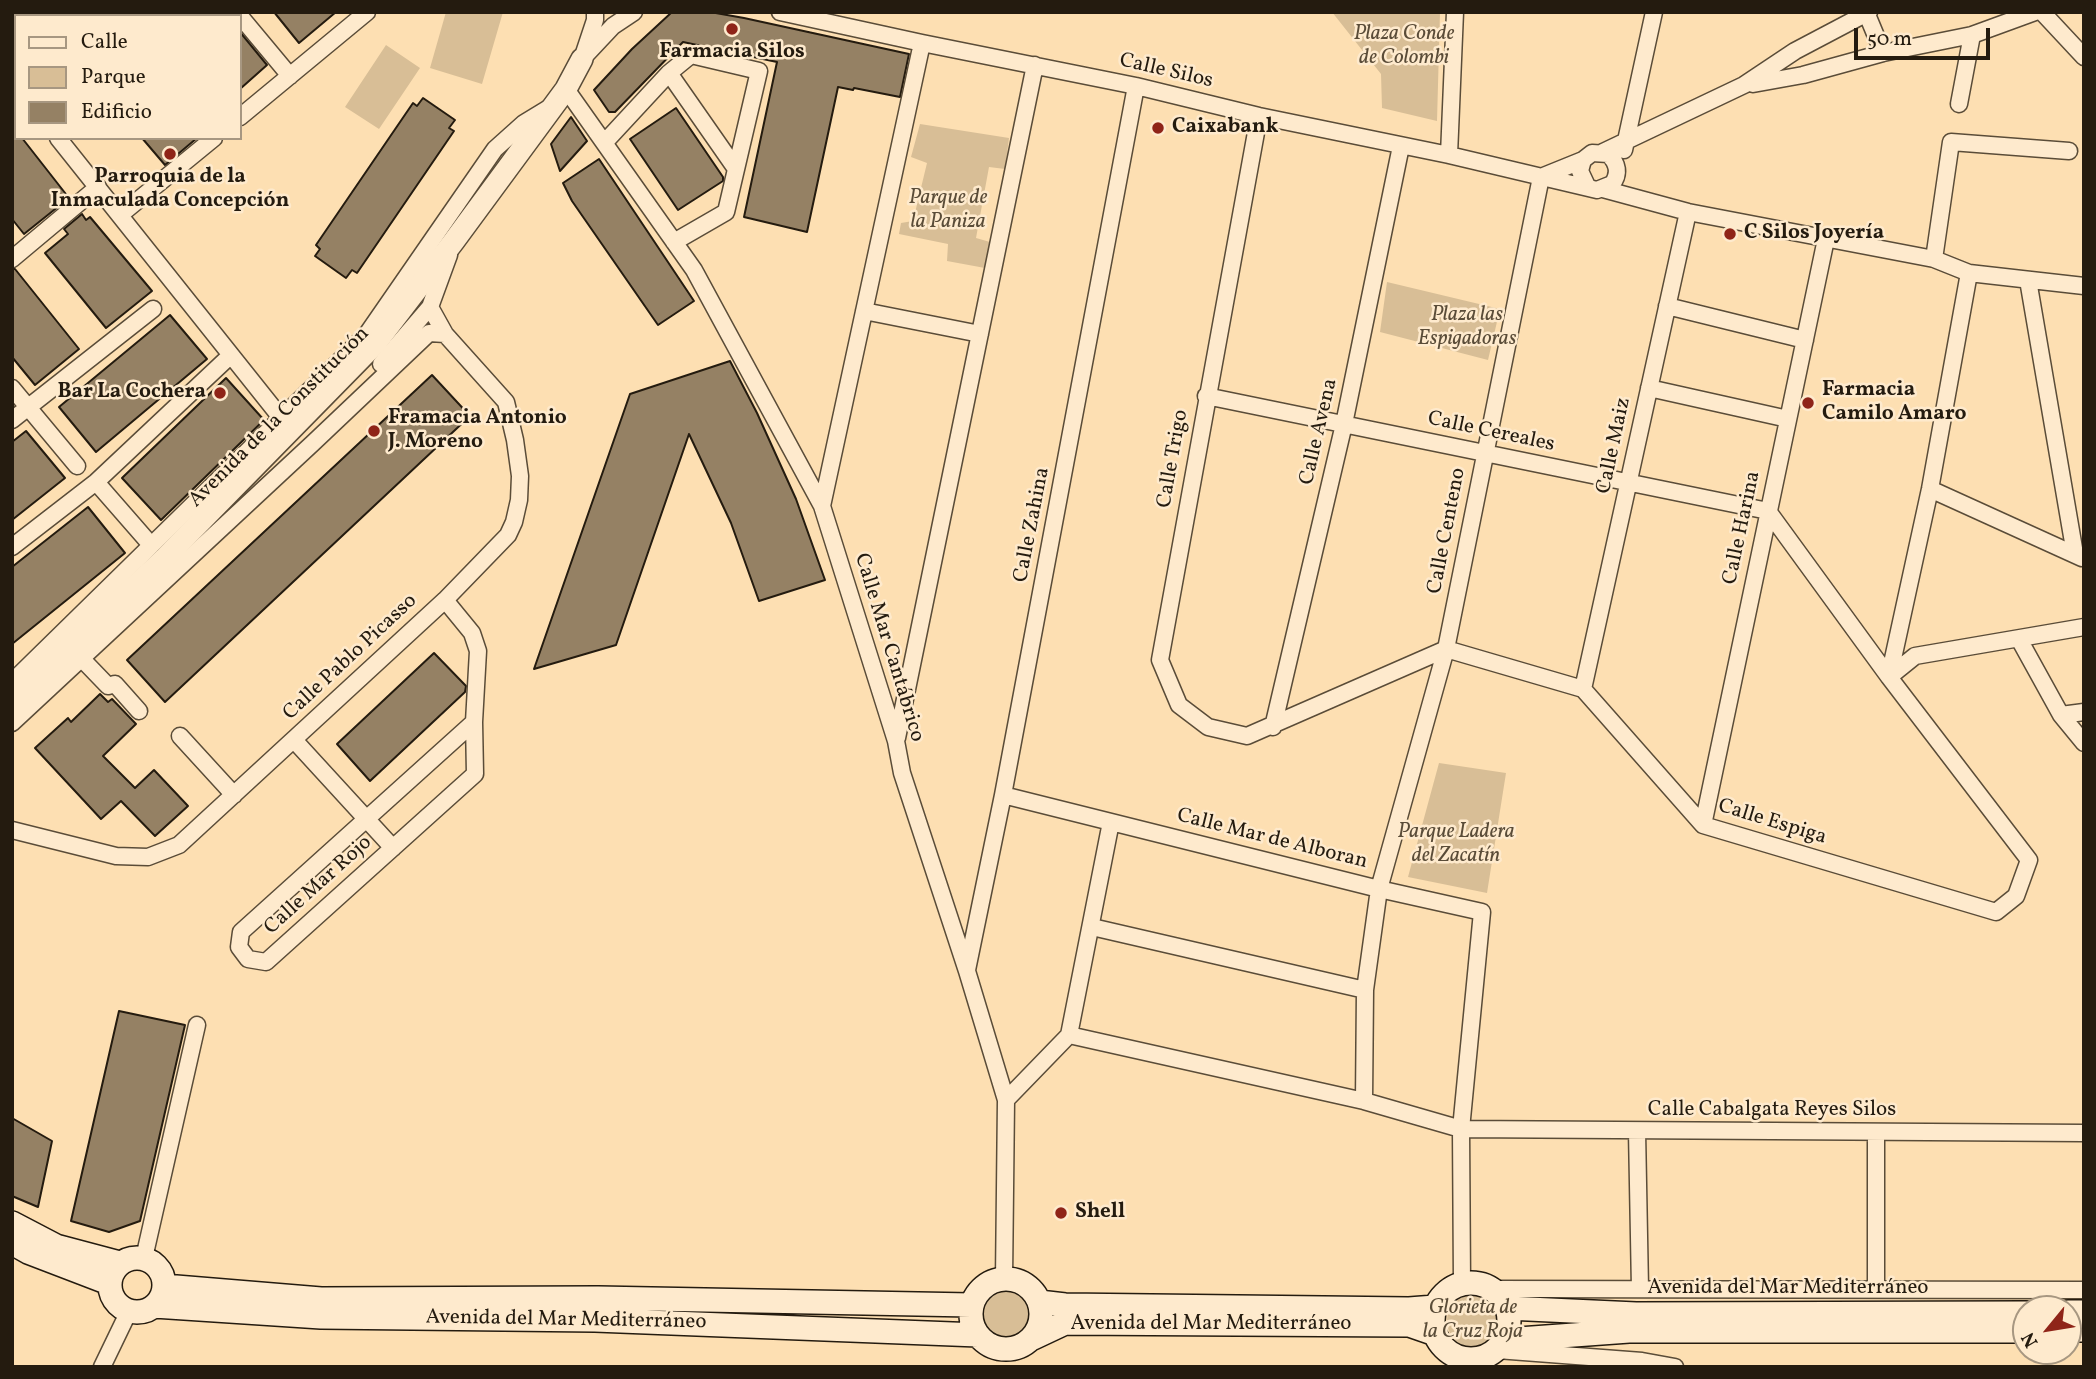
<!DOCTYPE html>
<html>
<head>
<meta charset="utf-8">
<style>
	body { margin:0 }
	#map { position:relative; width:2096px; height:1379px; overflow:hidden; background:#fddfb2; font-family:Vollkorn,serif }
	canvas { display:block }
	.frame { position:absolute; inset:0; border:14px solid #241b0f; pointer-events:none }
	.legend { position:absolute; left:14px; top:14px; width:228px; height:126px; box-sizing:border-box; background:#feeacd; border:2px solid #a79781; margin:0; padding:9px 12px; list-style:none; font-size:21px; color:#241b0f }
	.legend li { display:flex; align-items:center; gap:14px; height:35px }
	.legend b { width:35px; border:2px solid #a79781 }
	.north { position:absolute; left:2012px; top:1295px; width:70px; height:70px; box-sizing:border-box; background:#feeacd; border:2px solid #a79781; border-radius:50%; rotate:240deg; font-size:19px; font-weight:700; line-height:28px; text-align:center; color:#241b0f }
	.north::after { content:''; display:block; margin:auto; width:24px; height:32px; background:#8f2418; clip-path:polygon(50% 0,100% 100%,50% 72%,0 100%) }
	.scale { position:absolute; left:1854px; top:28px; width:136px; height:32px; box-sizing:border-box; border:4px solid #241b0f; border-top:0; padding-left:9px; font-size:21px; line-height:24px; white-space:nowrap; color:#241b0f; -webkit-text-stroke:5px #feeacd; paint-order:stroke }
</style>
</head>
<body>
<div id="map">
<canvas width="2096" height="1379"></canvas>
<div class="frame"></div>
<ul class="legend">
<li><b style="height:9px;background:#feeacd"></b>Calle</li>
<li><b style="height:19px;background:#d8be96"></b>Parque</li>
<li><b style="height:19px;background:#958164"></b>Edificio</li>
</ul>
<div class="north">N</div>
<div class="scale">50 m</div>
</div>
<script>
const ctx = document.querySelector('canvas').getContext('2d');
ctx.lineJoin = 'round';
function paint(path, color) {
  ctx.fillStyle = color;
  ctx.fill(path, 'evenodd');
}
function stroke(path, color, width, dash) {
  ctx.strokeStyle = color;
  ctx.lineWidth = width;
  ctx.lineCap = dash ? 'butt' : 'round';
  ctx.setLineDash(dash || []);
  ctx.stroke(path);
}
function label(font, color, halo, rows, align = 'center') {
  ctx.font = font + ' Vollkorn,serif';
  ctx.lineWidth = 5;
  ctx.setLineDash([]);
  ctx.textBaseline = 'middle';
  ctx.strokeStyle = halo;
  ctx.fillStyle = color;
  for (const [text, x, y, turn = 0] of rows) {
    ctx.save();
    ctx.translate(x, y);
    ctx.rotate((+turn || 0) * Math.PI / 180);
    ctx.textAlign = isNaN(turn) ? turn : align;
    if (halo) ctx.strokeText(text, 0, 0);
    ctx.fillText(text, 0, 0);
    ctx.restore();
  }
}
const green = new Path2D(`
	M446,12H503L482,84L430,68Z
	M1332,12H1440L1437,121L1382,108L1381,74Z
	M386,45L420,68L379,129L345,107Z
	M920,124L1009,138L1005,169L989,167L976,238L990,242L985,268L947,261L948,244L899,234L901,223L913,221L927,163L911,157Z
	M1387,282L1500,309L1488,360L1380,332Z
	M1439,763L1506,773L1487,893L1408,877Z
	M979 1313a27 27 0 1 1 54 0a27 27 0 1 1-54 0Z
	M1447 1321a26 26 0 1 1 52 0a26 26 0 1 1-52 0Z`);
const building = new Path2D(`
	M274,12H336L299,43Z
	M672,12H710L744,18L909,54L900,97L854,88L853,90L838,87L807,232L744,217L777,62L683,42L615,112H609L594,90L632,49Z
	M240,32L267,65L240,89Z
	M423,98L455,120L449,128L454,131L357,273L352,270L346,278L315,256L320,249L316,245L413,103L417,106Z
	M676,108L723,177V181L678,210L630,139Z
	M571,117L587,141L560,171L551,144Z
	M12,126L16,131V138H22L69,198L24,234L12,219Z
	M142,138H197L165,165Z
	M599,159L694,301L658,325L572,201L563,183Z
	M82,214L86,220L90,217L152,291L106,328L45,253L68,234L64,229Z
	M12,269H15L79,349L35,385L12,357Z
	M170,315L207,359L96,452L59,407Z
	M730,361L757,413L796,499L825,580L759,601L731,523L689,434L616,645L534,669L630,394Z
	M432,375L470,416L165,702L127,660Z
	M226,378L264,420L161,520L122,478Z
	M26,431L65,478L12,520V442Z
	M88,507L125,553L12,644V567Z
	M434,653L466,686L465,692L370,781L337,744Z
	M100,694L108,702L112,699L136,724L103,756L135,788L154,770L188,806L155,836L121,801L101,819L35,748L68,718L71,722Z
	M119,1011L185,1025L140,1221L109,1232L71,1221Z
	M12,1118L52,1141L38,1207L12,1196Z`);
const minor = new Path2D(`
	M70,12L73,16
	M780,12L922,43L1136,86L1259,116L1449,155L1597,190L1612,184C1620,174 1618,163 1608,154L1592,153L1583,160L1580,171L1587,186
	M1866,12L1883,53
	M2042,12L2084,57
	M114,16L118,12
	M240,16L290,76
	M584,53L595,20V12
	M582,59L613,26L634,12
	M669,73L736,169
	M12,83L16,87
	M1753,84L1803,75L1883,53L1972,35L2035,12
	M566,89L694,270L822,506L896,741L902,773L967,971L1006,1100L1004,1279
	M1959,104L1972,35
	M240,117L367,12
	M58,138L282,419
	M605,142L669,73L691,55L759,71L726,212L674,242
	M1624,150L1654,12
	M1603,152L1744,85L1795,51L1869,12
	M1449,155L1455,12
	M1541,177L1583,160
	M1603,189L1688,212L1934,259L1969,273L2084,286
	M120,215L214,138
	M12,259L98,187
	M1934,259L1951,142L2069,151
	M2028,280L2075,554
	M1667,306L1805,340
	M864,311L980,334
	M381,364L430,307L449,255
	M12,388L77,466
	M1649,388L1788,419
	M1206,396L1768,511L1889,677L2029,860L2016,896L1996,912L1703,825L1583,689L1446,649L1247,736L1208,727L1179,705L1160,660L1259,116
	M12,420L153,309
	M96,482L151,545
	M1930,489L2082,558
	M822,506L922,43
	M12,547L96,482L231,355
	M445,600L472,633L478,651L474,722L475,774L266,962L248,959L239,947L241,932L474,722
	M2019,639L2061,715L2084,743
	M81,658L108,686L115,684L139,711
	M1889,677L1930,489L1969,273
	M1889,677L1915,656L2084,627
	M12,682L367,334L495,149L524,123L547,109
	M1583,689L1688,212
	M2061,715L2084,712
	M12,723L313,443L429,333L445,334
	M1273,727L1344,424L1401,146
	M180,736L234,795
	M897,738L1035,65
	M294,740L393,848
	M1003,795L1379,889L1482,912L1461,1129L1462,1284
	M1703,825L1826,239
	M12,830L116,856L148,857L179,845L445,600L508,535L514,522L519,500L520,476L515,440L506,402L445,334L430,307
	M1092,927L1365,990
	M967,970L1003,795L1136,86
	M1069,1035L1364,1101L1461,1129L2084,1133
	M1069,1035L1111,822
	M1006,1100L1069,1035
	M1364,1101L1365,990L1379,889L1446,649L1541,177
	M1637,1131L1640,1289
	M1876,1132V1289
	M144,1258L197,1025
	M1492,1289L2084,1290
	M1497,1350L1642,1361L1675,1367
	M1469,1360L1470,1367
	M102,1367L129,1311`);
const tertiary = new Path2D(`
	M12,701L164,559L375,344L454,241L566,89L582,59`);
const secondary = new Path2D(`
	M12,1223L56,1246L120,1263
	M12,1243L28,1252L109,1283
	M110 1285a27 27 0 1 1 54 0a27 27 0 1 1-54 0Z
	M971 1314a35 35 0 1 1 70 0a35 35 0 1 1-70 0Z
	M1433 1321a38 38 0 1 1 76 0a38 38 0 1 1-76 0Z
	M164,1286L321,1299L598,1298L971,1305
	M1039,1302L1065,1305L1409,1309L1435,1307
	M154,1306L321,1317L595,1320L978,1335
	M1507,1308L1636,1314L2026,1313
	M2068,1312H2084
	M2068,1330H2084
	M1031,1339L1065,1323L1409,1325L1435,1334
	M1505,1340L1629,1331H2026`);
const markers = [
	[732,29,7,"#8f2418"],
	[1158,128,7,"#8f2418"],
	[170,154,7,"#8f2418"],
	[1730,234,7,"#8f2418"],
	[220,393,7,"#8f2418"],
	[1808,403,7,"#8f2418"],
	[374,431,7,"#8f2418"],
	[1061,1213,7,"#8f2418"]
];
const parkNames = [
	["Plaza Conde",1404,35],
	["de Colombi",1404,59],
	["Parque de",948,199],
	["la Paniza",948,223],
	["Plaza las",1467,316],
	["Espigadoras",1467,340],
	["Parque Ladera",1456,833],
	["del Zacatín",1456,857],
	["Glorieta de",1473,1309],
	["la Cruz Roja",1473,1333]
];
const poiNames = [
	["Farmacia Silos",732,53,"center"],
	["Caixabank",1172,128],
	["Parroquia de la",170,178,"center"],
	["Inmaculada Concepción",170,202,"center"],
	["C Silos Joyería",1744,234],
	["Farmacia",1822,391],
	["Camilo Amaro",1822,415],
	["Bar La Cochera",206,393,"right"],
	["Framacia Antonio",388,419],
	["J. Moreno",388,443],
	["Shell",1075,1213]
];
const streetNames = [
	["Calle Silos",1166,72,13],
	["Avenida de la Constitución",280,418,-45],
	["Calle Avena",1320,432,-77],
	["Calle Cereales",1491,433,12],
	["Calle Maiz",1615,446,-78],
	["Calle Trigo",1174,459,-80],
	["Calle Zahina",1033,525,-79],
	["Calle Harina",1743,528,-78],
	["Calle Centeno",1448,531,-79],
	["Calle Mar Cantábrico",888,648,73],
	["Calle Pablo Picasso",351,658,-43],
	["Calle Espiga",1772,823,17],
	["Calle Mar de Alboran",1272,840,14],
	["Calle Mar Rojo",319,886,-42],
	["Calle Cabalgata Reyes Silos",1772,1111],
	["Avenida del Mar Mediterráneo",1788,1289],
	["Avenida del Mar Mediterráneo",566,1321,1],
	["Avenida del Mar Mediterráneo",1211,1325]
];
paint(green, '#d8be96');
paint(building, '#958164');
stroke(building, '#241b0f', 2);
stroke(minor, '#5a4c38', 19);
stroke(tertiary, '#5a4c38', 24);
stroke(secondary, '#241b0f', 26);
stroke(minor, '#feeacd', 16);
stroke(tertiary, '#feeacd', 21);
stroke(secondary, '#feeacd', 23);
for (const [x, y, r, color] of markers) {
  const dot = new Path2D();
  dot.arc(x, y, r, 0, 2 * Math.PI);
  ctx.fillStyle = color;
  ctx.fill(dot);
  stroke(dot, '#feeacd', 2.5);
}
label('italic 21px', '#5a4c38', '#feeacd', parkNames);
label('bold 21px', '#241b0f', '#feeacd', poiNames, 'left');
label('21px', '#241b0f', '#feeacd', streetNames);
</script>
</body>
</html>
